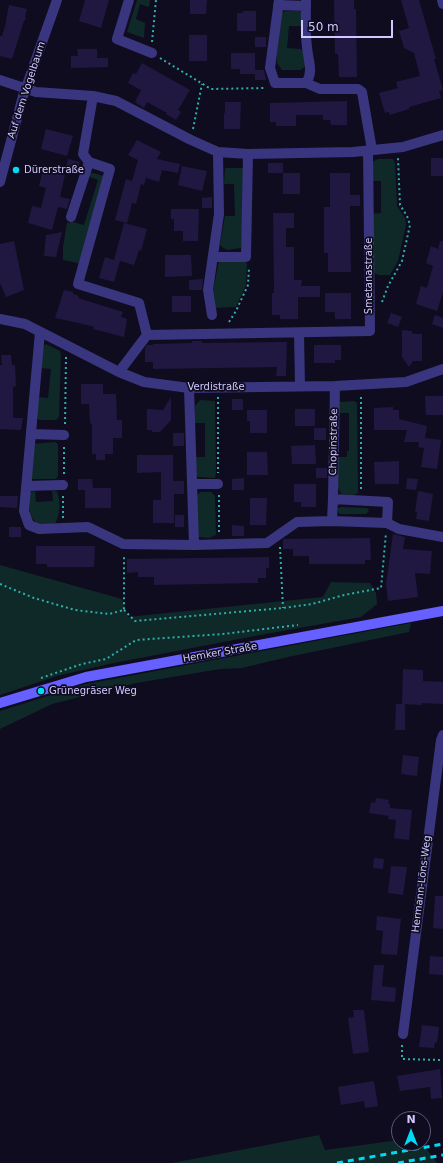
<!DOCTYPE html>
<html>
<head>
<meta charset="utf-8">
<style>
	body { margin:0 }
	#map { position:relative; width:443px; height:1163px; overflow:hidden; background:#0f0c1f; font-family:"DejaVu Sans",sans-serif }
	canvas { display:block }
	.north { position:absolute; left:391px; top:1111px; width:40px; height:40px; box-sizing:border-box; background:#0f0c1f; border:1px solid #5c5879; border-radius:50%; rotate:0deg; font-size:11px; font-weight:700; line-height:16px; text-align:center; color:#d0c9ff }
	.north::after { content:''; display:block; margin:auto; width:14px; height:18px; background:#00daf4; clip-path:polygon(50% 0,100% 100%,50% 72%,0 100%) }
	.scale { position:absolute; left:301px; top:20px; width:92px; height:18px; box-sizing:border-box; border:2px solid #d0c9ff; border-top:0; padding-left:5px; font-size:12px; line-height:14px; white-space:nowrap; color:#d0c9ff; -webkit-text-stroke:3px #0f0c1f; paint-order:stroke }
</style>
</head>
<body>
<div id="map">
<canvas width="443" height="1163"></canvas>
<div class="north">N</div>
<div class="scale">50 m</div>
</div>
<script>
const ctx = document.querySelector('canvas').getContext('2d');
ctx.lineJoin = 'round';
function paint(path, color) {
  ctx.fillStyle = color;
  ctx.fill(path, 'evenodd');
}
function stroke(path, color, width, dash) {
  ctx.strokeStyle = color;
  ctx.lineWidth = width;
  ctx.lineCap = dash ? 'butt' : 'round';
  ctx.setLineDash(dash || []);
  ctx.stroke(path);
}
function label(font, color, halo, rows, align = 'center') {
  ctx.font = font + ' "DejaVu Sans",sans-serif';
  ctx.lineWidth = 3.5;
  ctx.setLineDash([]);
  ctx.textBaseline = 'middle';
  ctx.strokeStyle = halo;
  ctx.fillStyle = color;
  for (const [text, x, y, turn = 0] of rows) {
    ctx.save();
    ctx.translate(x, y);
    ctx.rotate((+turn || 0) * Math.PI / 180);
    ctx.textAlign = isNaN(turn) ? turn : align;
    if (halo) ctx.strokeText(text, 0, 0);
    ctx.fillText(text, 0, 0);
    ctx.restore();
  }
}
const green = new Path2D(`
	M137,0H150L149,7L140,4L136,19L145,23L144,38L127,32Z
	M286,11H300L301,13V26H289L287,48L301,49L306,56L305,67L300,70H282L277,63V52L281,13Z
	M378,159H393L395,163L397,206L405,218L406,225L398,261L390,275H379L374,273L372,214L381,213V181H372V162Z
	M225,168H243L244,209L241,248L227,250L222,247L220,244L225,216H235L234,184H224Z
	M89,172L104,176L80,260L78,263L63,260V247L67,223L73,222L84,225L98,180L88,176Z
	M219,261H245L247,264L246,285L236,307L216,308L213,306V291Z
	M46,344L60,351L61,355L59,417L56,420H40L36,418L37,397L48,398L51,369L40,368L42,347Z
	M200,400L215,401L216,473L215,478L198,477L195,475V457H205V423H194L195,406Z
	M354,401L357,403L358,493L353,495L341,494L338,487V457H347V451H349V413H338L339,402Z
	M55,442L58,444V476L56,479H31L33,444Z
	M52,490L57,492C61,502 60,515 55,524C51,524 46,525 42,525C28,522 29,504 29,494L30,492L35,491L36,502L53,501Z
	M200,492H211L215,496L216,535L209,538L198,537L196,497Z
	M341,507L367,508L369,511L366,514H340L338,512V508Z
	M0,565L122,599L128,617L323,597L331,582L370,583L376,593L377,604L361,617L260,635L109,664L57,676L0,695Z
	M411,623L409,632L288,657L242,668L220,669L136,683L52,704L0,729V711L86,684Z
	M319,1135L325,1150L399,1140V1143H422L437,1163H172Z`);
const building = new Path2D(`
	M85,0H109L101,28L79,21Z
	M190,0H207L206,14H190Z
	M334,0H354V9H356L357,77H339L338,54H335Z
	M401,0H419L436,59H434L443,90L439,91L441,98L409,107V109L390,115L389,112L385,113L379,93L398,88L396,82L420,76L414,53L404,48L399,31L409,28Z
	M9,5L27,9L25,17L26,19L24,21L12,59L0,56V36H2L6,23V21Z
	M243,11H256V31H237V13H243Z
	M189,35H207V61H189Z
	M255,37H266V47H255Z
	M77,49H97V58H108V67L71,68V56H78Z
	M231,53H255V70H264L266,80H255V74H240V69H231Z
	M142,63L190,90L178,110L181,112L176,120L166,114L167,113L147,102L144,108L135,102L141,90L128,83L133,73L136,74Z
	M347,101V125H331L330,120H323V115H296V126H276V122H270V103Z
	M225,102H241L240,129H224V113H225Z
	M46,129L73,136L67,156L41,149Z
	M137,140L161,152L157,159L180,164L178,173L162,170L159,182L146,178L144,185L141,184L136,204L132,203L127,223L115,220L126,179L132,181L138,160L128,155Z
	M431,158H443V176H431Z
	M68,159L80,162L77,172L66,169Z
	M268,163H283V173H268Z
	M182,166L207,171L202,191L178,185Z
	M43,169L65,175L60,197L70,199L67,209L58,207L52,230L28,223L32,206L41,208L46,188L39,186Z
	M283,173H300V194H283Z
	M330,173H350V195H360V206H350L351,272H328V253H324V207H330Z
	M212,197V208H202V198Z
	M171,209H199L198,241H183V231H174V219H171Z
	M273,213H294V228H286V247H294V280H302L301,286H320V297H298V319H280V315H272V293H274Z
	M124,223L147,229L141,251L139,250L134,265L120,261L114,282L99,278L105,257L114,260Z
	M62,232L56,257L44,256L46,235Z
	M14,241L24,290L6,297L0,283V244Z
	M440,241H443V292L437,311L416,304L421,286L427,288L433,266L426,263L431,246L438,249Z
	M165,255H191L192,276L165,277Z
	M203,279L202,290H189V280Z
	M64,290L73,292V294L79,296L78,298L123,312L121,317L127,319L124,337L93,329L94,327L83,324L55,318Z
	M325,293H351V319H335V312H325Z
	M172,296H191V312H172Z
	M391,313L402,317L398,327L387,323Z
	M435,315L443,318V328L432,324Z
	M402,330L411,331L413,334H422V361H413L409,367L402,357Z
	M192,341H202V343L287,342L286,376H276L277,367L153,369V362H145V348L147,345H153V344L192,343Z
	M314,345H341V360H335V363H314Z
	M1,355H11L12,365H15L16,386L13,387V418H23L21,430L0,429V365H2Z
	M81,384H103V394H116L117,420H122V438H113V454H105V460H96V454H92V424L90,423L89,404H81Z
	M425,396H443V415H426Z
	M171,397V420L160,432H152V430H147V409L163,410Z
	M232,399H243V410H232Z
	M393,407V410H399V419L427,426L425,438L441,440L437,469L421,467L424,448L418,447L419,442H404L407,430H374V408Z
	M295,409H315V426H295Z
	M247,410H267V433H250V421H247Z
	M314,428H326V440H314Z
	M173,433H184V446H173Z
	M315,445L316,464H292L291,446Z
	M247,452H267L268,475H247Z
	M137,455H173V481H184V494H174V523H153V500H161V472L137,473Z
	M399,461V484H375L374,462Z
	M316,468H327V478H316Z
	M244,478V490H232V479Z
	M407,478L418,479L416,490L406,489Z
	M78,479H92L93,488H111V508H85V490H78Z
	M294,484H316V507H301V502H294Z
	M418,491L433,494L429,521L416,519L417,512H415Z
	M0,496H18L17,508L0,507Z
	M250,498H267L266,525H250Z
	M175,515H184V527H175Z
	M232,525L244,526V536H232Z
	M9,527H21V537H9Z
	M393,534L405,537L403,549L432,551L430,574L415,573L418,597L388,601L386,584Z
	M370,538L371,560H365V564H309V556H293V549H283V539Z
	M36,546H95L94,567H47V564H36Z
	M269,557V568H266V578H258V583L154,585V577H138V572L127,573V559Z
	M403,669L423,670V681L443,682V704L422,703V705L402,704Z
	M396,704H405V730H395Z
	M403,755L419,757L417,776L401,774Z
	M376,798L389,800L388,804H390V808L412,810L409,840L394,838L396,820L388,819L389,816L369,813L371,802L375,803Z
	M374,858L384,859L383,869L373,868Z
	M391,866L407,867L403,895L388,893Z
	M435,896H443V929L433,928Z
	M377,916L401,919L397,955L381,954L383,931L376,930Z
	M430,956L443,957V975L429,974Z
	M374,965H384L382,986L396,988L395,1002L371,1000Z
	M353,1010H364L369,1052L353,1054L348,1018L354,1017Z
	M422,1025L439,1027L437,1043L435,1042L434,1048L419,1047Z
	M440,1069L442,1098L431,1099L430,1087L400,1091L397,1076Z
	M374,1081L378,1106L365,1108L364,1101L341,1105L338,1087Z`);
const path = new Path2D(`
	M152,42L156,0
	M160,58L211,89L266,88
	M193,129L202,84
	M382,302L388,286L402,261L410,225L407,216L400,205L398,158
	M229,322L236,311L248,285L249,268
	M218,397V473
	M65,424L66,356
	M64,474V446
	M361,489V396
	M219,495V533
	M63,518V496
	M280,547L283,608
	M0,584L34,598L75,610L109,614L124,610V555
	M124,610L135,621L283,608L312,604L344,595L381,588L386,533
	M41,678L82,664L106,659L136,640L223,634L298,625
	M402,1045V1059L443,1060`);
const street = new Path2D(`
	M129,0L117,39L152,53
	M279,0L270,68L275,83H306C314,71 308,61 307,47C305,32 306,15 306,0
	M442,0L443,4
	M278,5L306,6
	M0,80L36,92L93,96L116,101L191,140L218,152L248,154L353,152L403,147L443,135
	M306,83L320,89H358L362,92L372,150
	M93,96L83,154L89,162L110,169L78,284L139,303L147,335
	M0,182L23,96L57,0
	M71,217L89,162
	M213,257H246L248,154
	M212,315L208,290L219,214L218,152
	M0,319L25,324L119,372L144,382L189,388L335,386L406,382L443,369
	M40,332L24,511L29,525L39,529L88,527L123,544L194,545L267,543L297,522L332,521L387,523L388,502L333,499L332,521
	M299,333L300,386
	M119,372L147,335L370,331L368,150
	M189,388L194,545
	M31,434L64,435
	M192,484H218
	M26,486L63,485
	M333,499L335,386
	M387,523L399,529L443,537
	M403,1034L441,740L443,735`);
const secondary = new Path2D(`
	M0,703L86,677L443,611`);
const rail = new Path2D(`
	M337,1163L443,1144
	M398,1163L443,1155`);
const markers = [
	[16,170,4,"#00daf4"],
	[41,691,4,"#00daf4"]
];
const streetNames = [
	["Auf dem Vogelbaum",27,90,-72],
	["Smetanastraße",369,276,-90],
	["Verdistraße",216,387],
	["Chopinstraße",334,442,-89],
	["Hemker Straße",220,653,-10],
	["Hermann-Löns-Weg",422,884,-83]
];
const poiNames = [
	["Dürerstraße",24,170],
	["Grünegräser Weg",49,691]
];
paint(green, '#0f2928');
paint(building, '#201840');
stroke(path, '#2bb1aa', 2, [2, 3]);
stroke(street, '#39367f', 10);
stroke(secondary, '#6560ff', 10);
stroke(rail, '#00daf4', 3, [6, 5]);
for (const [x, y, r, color] of markers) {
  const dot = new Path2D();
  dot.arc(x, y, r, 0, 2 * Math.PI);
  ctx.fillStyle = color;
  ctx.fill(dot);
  stroke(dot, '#0f0c1f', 1.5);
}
label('10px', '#d0c9ff', '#0f0c1f', streetNames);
label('10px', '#d0c9ff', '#0f0c1f', poiNames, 'left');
</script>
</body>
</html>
